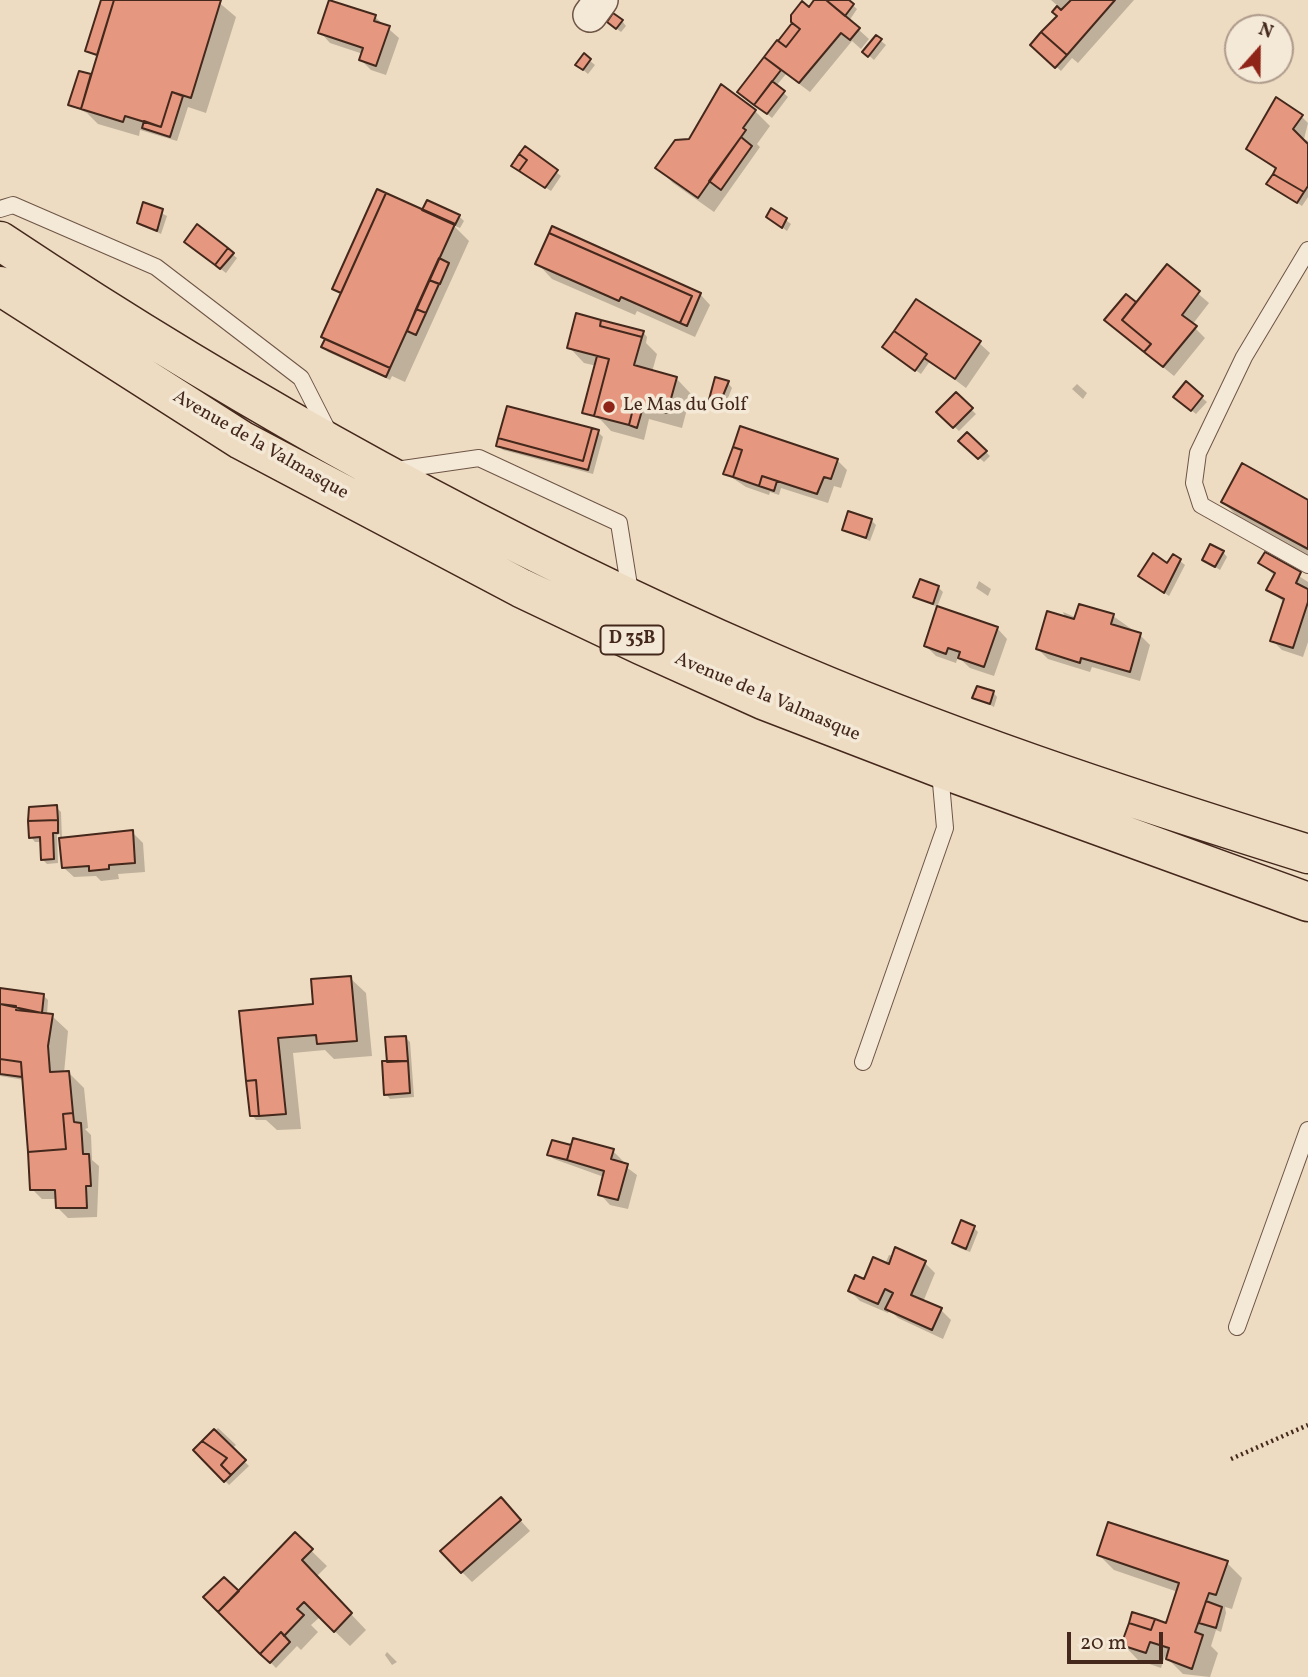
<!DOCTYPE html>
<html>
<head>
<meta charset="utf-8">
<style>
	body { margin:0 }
	#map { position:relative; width:1308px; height:1677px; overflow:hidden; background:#eedcc2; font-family:Vollkorn,serif }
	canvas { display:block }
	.north { position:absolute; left:1224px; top:14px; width:70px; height:70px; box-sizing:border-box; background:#f4e8d7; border:2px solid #ae9b8c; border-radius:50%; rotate:21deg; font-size:19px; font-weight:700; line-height:28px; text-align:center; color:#44281c }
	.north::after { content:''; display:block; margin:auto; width:24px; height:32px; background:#8f2418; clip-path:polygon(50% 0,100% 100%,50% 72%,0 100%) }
	.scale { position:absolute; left:1067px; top:1632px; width:96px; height:32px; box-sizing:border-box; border:4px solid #44281c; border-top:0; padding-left:9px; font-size:21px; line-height:24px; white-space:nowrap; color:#44281c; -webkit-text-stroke:5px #f4e8d7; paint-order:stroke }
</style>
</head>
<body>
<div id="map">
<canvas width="1308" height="1677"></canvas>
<div class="north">N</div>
<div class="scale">20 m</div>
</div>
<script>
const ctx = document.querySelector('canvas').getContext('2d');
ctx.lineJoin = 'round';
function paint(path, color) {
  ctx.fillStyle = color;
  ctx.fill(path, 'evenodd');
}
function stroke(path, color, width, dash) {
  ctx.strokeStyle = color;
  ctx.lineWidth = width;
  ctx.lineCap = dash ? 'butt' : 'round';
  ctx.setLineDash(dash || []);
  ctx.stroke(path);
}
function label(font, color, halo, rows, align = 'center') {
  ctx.font = font + ' Vollkorn,serif';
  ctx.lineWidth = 7;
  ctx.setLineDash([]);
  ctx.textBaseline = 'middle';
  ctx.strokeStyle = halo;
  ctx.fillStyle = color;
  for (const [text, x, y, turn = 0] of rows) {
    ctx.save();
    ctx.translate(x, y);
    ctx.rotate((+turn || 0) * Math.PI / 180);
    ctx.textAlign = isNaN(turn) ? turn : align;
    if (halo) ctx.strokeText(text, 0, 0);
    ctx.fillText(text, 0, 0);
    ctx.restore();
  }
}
const shadow = new Path2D(`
	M102,0H216L236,17L206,113L188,107L177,141L140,130L139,136L98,124L87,113L70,105L80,73L92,77L98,57L87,50Z
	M817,0H847L857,9L849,21L869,39L861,49L852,41L810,92L786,74L776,86L788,97L772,118L740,92L777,42L800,31Z
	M1051,0H1134L1078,63L1072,58L1061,71L1033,45L1059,16L1055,11L1059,7Z
	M375,17L399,38L386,75L371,70L361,60L363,54L330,43L320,32Z
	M622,21L626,26L621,32L613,26Z
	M876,37L886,45L874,60L865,52Z
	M584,56L595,65L588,74L582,69Z
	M755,111L770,126L757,144L760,147L714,212L673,183L658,168L690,140Z
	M1301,116L1308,123L1304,139L1308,141V197L1302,206L1268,184L1276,170L1248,149Z
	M525,149L561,176L551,191L518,170Z
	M143,204L167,216L161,234L137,222Z
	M772,210L791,224L787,231L768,217Z
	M430,215L459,216L464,221L460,228L453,225L469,241L405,382L392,376L390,380L328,352L323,347L326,340L323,337L342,295L334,288Z
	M191,246L232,254L237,258L226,273Z
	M537,263L700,294L710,305L695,337L637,311L635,315L552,279Z
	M1167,267L1209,303L1192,325L1205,338L1174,376L1111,325L1126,296L1136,305Z
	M643,332L647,337L646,343L657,354L652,372L676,378L691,394L682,428L649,419L644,440L611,431L601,420L584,412L597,366L584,363L569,347Z
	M979,343L990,353L966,388L930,361L921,374L889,351Z
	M728,383L732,388L723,410L712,406V409L709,406Z
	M1077,384L1087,393L1083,399L1072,389Z
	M1186,384L1207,402L1196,414L1180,401Z
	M956,395L976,414L959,431L939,412Z
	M598,432L603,437L593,474L503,450L498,445Z
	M967,434L990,456L984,462L960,441Z
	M837,460L847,470L841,488L834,486L828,503L781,488L779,495L770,492L769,495L746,487L725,473Z
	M1223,502H1308V555L1238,517Z
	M871,520L876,525L870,541L844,530Z
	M1223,552L1227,557L1220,570L1204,560Z
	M1265,554L1308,582V642L1303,657L1282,650L1272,640L1285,603L1268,589L1275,576L1260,563Z
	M1180,561L1185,565L1169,596L1140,576Z
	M979,581L991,589L988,596L976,588Z
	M938,587L943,592L937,607L915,597Z
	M1063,612L1077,618L1113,616L1140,635L1150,645L1140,681L1092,667L1090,672L1048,659L1038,649L1066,619Z
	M997,628L1007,639L994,676L970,668L958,657L956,663L936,656L926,646Z
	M993,692L997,697L994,707L975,697Z
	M56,807L61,812L62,840L132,832L143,843L145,872L118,874L119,879L101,881L96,876L74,877L63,867L60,834L57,835L58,863L47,864L43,860L42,842H35L31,837Z
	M350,978L366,993L372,1056L334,1059L325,1050L293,1053L301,1129L277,1130L266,1120H256L252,1115L241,1013L315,1005Z
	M43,995L48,1000L47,1015L52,1016L68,1031L64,1073H69L84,1088L88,1128L85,1129L91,1135L92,1160L99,1166L97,1217L68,1218L57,1207V1199H42L32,1189L24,1080L0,1076V1003Z
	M405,1037L410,1042L414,1097L390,1099L386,1094L388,1064Z
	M553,1142L613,1151L623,1161L622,1164L637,1175L628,1209L610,1205L600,1194L604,1177L554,1159L549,1155Z
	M974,1228L978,1232L970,1252L959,1248L954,1243Z
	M889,1255L925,1263L935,1273L923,1302L941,1310L951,1320L943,1339L898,1318L890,1310L888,1313L860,1301L850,1291L885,1264Z
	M218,1428L236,1445L231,1449L249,1466L229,1485L195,1450Z
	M511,1510L530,1531L472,1582L462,1572Z
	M295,1535L327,1566L316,1577L366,1630L350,1646L320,1617L311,1625L318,1632L301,1650L297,1646L276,1668L206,1597L239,1593Z
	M1099,1555L1227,1563L1242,1578L1232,1609L1225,1607L1226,1613L1221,1632L1216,1630L1211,1646L1218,1653L1210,1677L1183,1674L1165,1656L1161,1668L1138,1660L1123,1644L1167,1625L1178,1592L1114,1570Z
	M387,1652L397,1662L392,1665L385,1655Z`);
const building = new Path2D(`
	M101,0H114L97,55L85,51Z
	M114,0H221L191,98L172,92L161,127L125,116L123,122L81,109Z
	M329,0L376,15L374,21L390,26L376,66L359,60L363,48L318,33Z
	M814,0H826L860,28L850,40L841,33L799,83L764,57L777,40L786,47L800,29L791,22V15L802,1L809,7Z
	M826,0H849L854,4L845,16Z
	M1071,0H1115L1067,55L1041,32L1057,16L1052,12L1057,6L1061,10Z
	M613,13L623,20L616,29L607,22Z
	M792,23L800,29L786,47L778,41Z
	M1041,32L1067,55L1055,68L1030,45Z
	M876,35L882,39L868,57L862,52Z
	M584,53L591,59L583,70L575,65Z
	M764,57L781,70L754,105L737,92Z
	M79,71L91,74L81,109L68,105Z
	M772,81L785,91L767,114L754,105Z
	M721,84L756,110L743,128L746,130L698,198L655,168L675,140L689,139Z
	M172,92L183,96L170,137L142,128L144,121L161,127Z
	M1276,97L1303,115L1293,129L1308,144V186L1304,192L1273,174L1276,168L1246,149Z
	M741,137L752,146L721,190L709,181Z
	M525,146L558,170L545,188L519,171L527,160L519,154Z
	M519,154L527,160L519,171L511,166Z
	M1273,174L1304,192L1297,203L1266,184Z
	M377,189L386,193L341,293L332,289Z
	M386,193L455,224L390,368L321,337Z
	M427,200L460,215L455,225L422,210Z
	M143,202L163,209L157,231L137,223Z
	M771,208L787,218L782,228L766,217Z
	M197,224L228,248L215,265L184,242Z
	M552,226L701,293L687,326L680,323L692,296L549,233Z
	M549,233L692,296L680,323L621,297L619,301L535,264Z
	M228,248L234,253L220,269L215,265Z
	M439,258L449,263L440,284L429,280Z
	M1167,264L1200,291L1182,315L1197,326L1163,367L1144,352L1151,344L1122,320Z
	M429,280L439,284L426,313L416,309Z
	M1126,294L1136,302L1122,320L1151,344L1144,352L1104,320Z
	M916,299L981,341L955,379L924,358L927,354L894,331Z
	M416,309L426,313L416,335L407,331Z
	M576,313L601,320L600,326L642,337L634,365L677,377L667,413L634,405L629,425L594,416L609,359L567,348Z
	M601,320L644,331L642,337L600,326Z
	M894,331L927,354L915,371L882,347Z
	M325,339L390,368L386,377L321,347Z
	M597,356L609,359L594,416L582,413Z
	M715,377L729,381L717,410L707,407Z
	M1186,381L1203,396L1191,411L1173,397Z
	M956,392L973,408L953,428L936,412Z
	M634,405L643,407L637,428L629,425Z
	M507,406L592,428L583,461L498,438Z
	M740,426L838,459L831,479L824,477L817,494L762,476L759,486L733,477L742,450L733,447Z
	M592,428L599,430L588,470L496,446L498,438L583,461Z
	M967,432L987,451L978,459L958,441Z
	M733,447L742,450L733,477L723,474Z
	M1242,463L1308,500V549L1221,502Z
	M762,476L777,481L774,491L759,486Z
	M848,511L872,519L866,538L842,530Z
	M1210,544L1224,551L1215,567L1202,560Z
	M1265,552L1301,572L1296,583L1308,589V602L1293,648L1270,641L1284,599L1266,590L1275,573L1258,563Z
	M1153,553L1167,563L1173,554L1181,559L1164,593L1138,576Z
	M920,579L939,586L933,604L913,597Z
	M1079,604L1114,614L1111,624L1141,633L1130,672L1081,658L1080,663L1036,649L1047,611L1074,619Z
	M937,606L998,627L984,667L958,658L960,652L948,648L946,654L924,646Z
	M977,686L994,691L990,704L972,698Z
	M57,805L58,820L28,821L29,807Z
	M58,820V833H53L54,859L41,860L40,837L29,838L28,821Z
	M133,830L135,863L109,865V869L89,871V866L62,868L59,838Z
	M351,976L357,1041L317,1044L316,1035L278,1038L286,1114L259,1116L256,1080L246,1081L239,1011L313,1004L311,979Z
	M0,988L44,994L42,1013L0,1004Z
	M0,1004L16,1006V1010L53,1014L48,1046L50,1072L69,1071L73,1113L63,1114L66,1149L28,1152L21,1062L0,1059Z
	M406,1036L408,1061L387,1062L385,1037Z
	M0,1059L21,1062L22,1077L0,1074Z
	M382,1061H408L410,1093L384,1095Z
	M256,1080L259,1116H250L246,1081Z
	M73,1113L74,1122L81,1123L83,1154H89L91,1186H86L87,1208H56L55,1190H30L28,1152L66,1149L63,1114Z
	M573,1138L614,1149L611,1159L628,1164L618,1200L598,1195L604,1171L567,1160Z
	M552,1140L571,1145L567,1160L547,1155Z
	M961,1220L975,1226L966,1249L952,1243Z
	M895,1247L926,1261L911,1295L942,1308L932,1330L885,1309L893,1293L885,1289L878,1304L848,1291L855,1275L864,1279L873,1257L889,1264Z
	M214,1429L246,1460L231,1475L221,1465L227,1458L202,1441Z
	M202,1441L227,1458L221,1465L231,1475L224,1482L193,1450Z
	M501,1497L521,1520L461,1573L440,1551Z
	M1108,1522L1228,1561L1216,1595L1209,1593L1195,1632L1203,1635L1192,1669L1166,1659L1169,1648L1150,1642L1146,1653L1121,1645L1129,1623L1151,1630L1155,1619L1166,1623L1179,1583L1097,1555Z
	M295,1532L313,1549L302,1560L352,1613L334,1632L304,1602L297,1609L304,1615L284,1636L281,1632L260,1654L218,1612Z
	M224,1577L239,1591L218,1612L203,1597Z
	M1206,1601L1222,1607L1216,1628L1199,1623Z
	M1132,1612L1155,1619L1151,1630L1129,1623Z
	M281,1632L290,1642L270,1663L260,1654Z`);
const path = new Path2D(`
	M1231,1459L1308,1425`);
const lane = new Path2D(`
	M0,209L13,205L156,267L301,378L329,433
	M1308,250L1244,357L1198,453L1194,483L1201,505L1308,565
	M396,470L479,458L619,523L631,598
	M863,1062L945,828L941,783L945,770
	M1237,1327L1308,1130`);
const street = new Path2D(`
	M590,15L601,0`);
const primary = new Path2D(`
	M0,241C242,402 499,544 766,660C942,737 1125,797 1308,854
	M0,286L241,440L521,588L641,645L763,700L945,770L1308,902`);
const markers = [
	[609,407,7,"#8f2418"]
];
const shields = [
	[632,640,63]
];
const shieldNames = [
	["D 35B",632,640]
];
const poiNames = [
	["Le Mas du Golf",623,407]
];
const streetNames = [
	["Avenue de la Valmasque",260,446,30],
	["Avenue de la Valmasque",767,698,23]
];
paint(shadow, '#0003');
paint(building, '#e5987f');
stroke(building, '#44281c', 2);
stroke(lane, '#6e5546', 18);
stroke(street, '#6e5546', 36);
stroke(primary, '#44281c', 41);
stroke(path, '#44281c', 4.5, [2, 3.5]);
stroke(lane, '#f4e8d7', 16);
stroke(street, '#f4e8d7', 33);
stroke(primary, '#eedcc2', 38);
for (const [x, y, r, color] of markers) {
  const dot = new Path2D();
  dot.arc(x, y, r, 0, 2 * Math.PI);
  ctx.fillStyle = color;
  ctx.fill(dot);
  stroke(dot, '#f4e8d7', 2.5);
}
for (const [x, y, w] of shields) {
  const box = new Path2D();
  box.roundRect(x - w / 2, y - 14.5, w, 29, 5);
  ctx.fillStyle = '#f4e8d7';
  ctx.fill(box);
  stroke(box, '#44281c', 2);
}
label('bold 18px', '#44281c', null, shieldNames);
label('19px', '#44281c', '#f4e8d7', poiNames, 'left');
label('19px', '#44281c', '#f4e8d7', streetNames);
</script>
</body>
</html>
